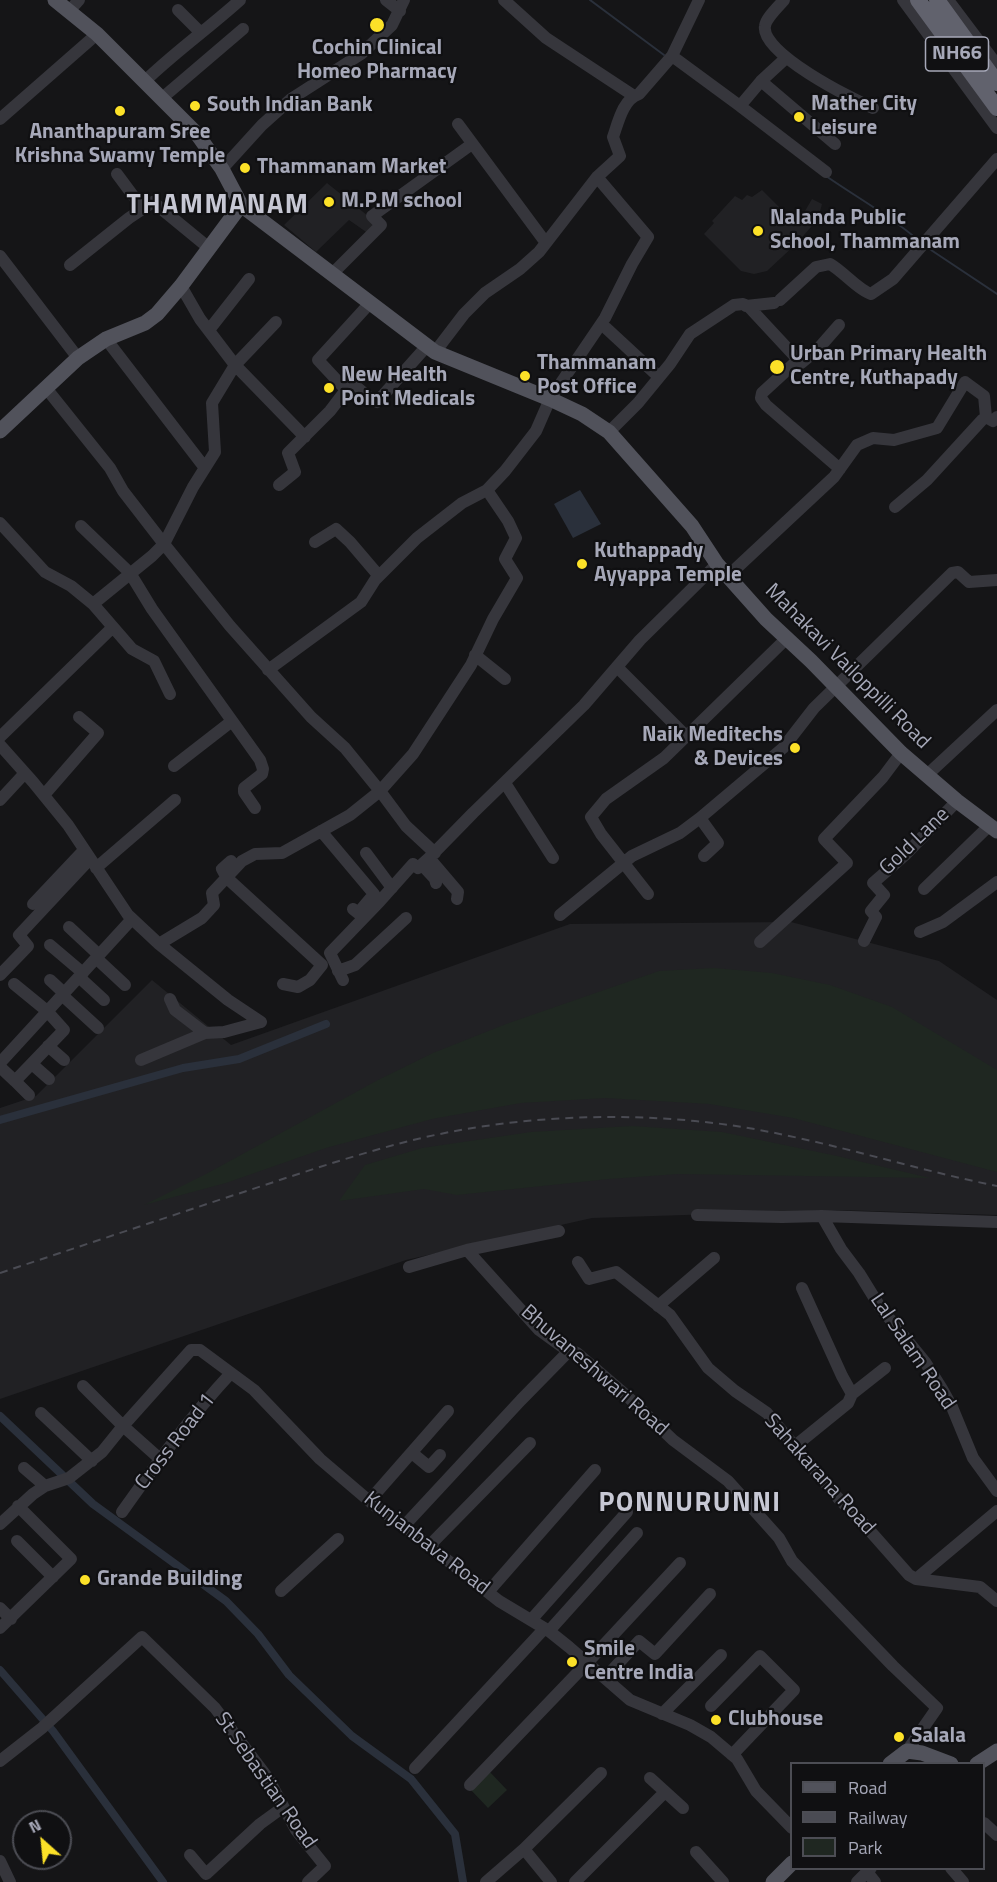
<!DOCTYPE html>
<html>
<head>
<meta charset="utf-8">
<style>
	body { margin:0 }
	#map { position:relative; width:997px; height:1882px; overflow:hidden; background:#151517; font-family:"Titillium Web",sans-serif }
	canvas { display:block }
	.legend { position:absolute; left:790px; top:1762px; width:195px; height:108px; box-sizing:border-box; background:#101012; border:2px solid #4c4d54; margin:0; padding:8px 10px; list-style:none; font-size:18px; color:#a6a8b8 }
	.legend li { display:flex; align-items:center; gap:12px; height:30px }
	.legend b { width:30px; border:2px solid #4c4d54 }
	.north { position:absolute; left:12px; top:1810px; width:60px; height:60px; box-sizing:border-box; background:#101012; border:2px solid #4c4d54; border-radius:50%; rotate:333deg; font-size:16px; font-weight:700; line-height:24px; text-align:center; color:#a6a8b8 }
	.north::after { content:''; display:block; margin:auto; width:21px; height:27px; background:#fce128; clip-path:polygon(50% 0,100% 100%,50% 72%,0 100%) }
</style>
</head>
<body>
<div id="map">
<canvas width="997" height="1882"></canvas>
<ul class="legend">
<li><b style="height:8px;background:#51525b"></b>Road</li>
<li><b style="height:8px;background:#4a4b53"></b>Railway</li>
<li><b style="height:16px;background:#1f2721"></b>Park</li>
</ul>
<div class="north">N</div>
</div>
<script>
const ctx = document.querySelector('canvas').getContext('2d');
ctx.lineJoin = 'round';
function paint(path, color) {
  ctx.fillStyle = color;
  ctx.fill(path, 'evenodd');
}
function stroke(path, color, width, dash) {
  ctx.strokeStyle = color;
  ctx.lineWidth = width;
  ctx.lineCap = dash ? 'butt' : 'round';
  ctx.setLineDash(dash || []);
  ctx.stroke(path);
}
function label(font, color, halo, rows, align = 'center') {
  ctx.font = font + ' "Titillium Web",sans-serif';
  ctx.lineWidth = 4.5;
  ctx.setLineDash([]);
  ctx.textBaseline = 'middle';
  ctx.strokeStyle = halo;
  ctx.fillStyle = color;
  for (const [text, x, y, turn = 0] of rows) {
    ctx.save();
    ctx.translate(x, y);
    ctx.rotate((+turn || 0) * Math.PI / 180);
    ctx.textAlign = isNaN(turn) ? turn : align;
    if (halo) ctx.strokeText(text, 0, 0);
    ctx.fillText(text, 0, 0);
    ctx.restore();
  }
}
const built = new Path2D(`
	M327,183L378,224L369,234L349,220L316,252L284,225Z
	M762,190L789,217L798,216L805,211L812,199L822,204L818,219L797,243L767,271L754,274L741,271L704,234L714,223L712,221L735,196L742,200L747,195L752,197Z
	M791,922L939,961L997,1000V1215L839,1210L592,1218L406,1260L0,1399V1108L36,1096L152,980L231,1045L570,924Z`);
const green = new Path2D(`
	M714,968L772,973L830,985L892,1007L997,1070V1172L793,1118L709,1104L605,1098L521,1103L432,1119L326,1148L226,1183L144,1205L206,1174L378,1080L433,1053L506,1024L659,971Z
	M632,1126L722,1132L837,1156L930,1178L678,1174L609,1179L457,1195L424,1189L339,1201L365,1165L422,1148L531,1132Z
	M489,1771L507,1790L488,1808L470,1789Z`);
const water = new Path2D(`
	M580,490L601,524L573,538L554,504Z`);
const stream = new Path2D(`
	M590,0L664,55
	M826,176C856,197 891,216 918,240
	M928,248L997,294`);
const canal = new Path2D(`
	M0,1120L183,1068L239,1059L326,1024
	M0,1416L93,1504L226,1601L258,1634L289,1675L352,1736L411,1779L455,1834L463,1882
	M0,1670L53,1731L163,1882`);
const minor = new Path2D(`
	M386,0L400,11
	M504,0L546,38L634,96
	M784,0C778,7 766,18 765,26C760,53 852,99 873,108
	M903,0L997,128
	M948,0L997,65
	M70,10L79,0
	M178,10L201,33
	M672,56L740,106
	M786,58L761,81L740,106L826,172
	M145,81C175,52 209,28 240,0
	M761,81L835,144
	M161,99L243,29
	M0,119L97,34
	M458,124L546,243
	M222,169L262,125L291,99L361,54L392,25L404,0
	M117,174L143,209
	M0,256L78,358
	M70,265L129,218L153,202L209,248
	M333,273L381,225L372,216L472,144
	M181,286L200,319L235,365L276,322
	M780,300L816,267L830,264C844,272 858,290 871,294L893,279L997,159
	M746,306L774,303
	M606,328L659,377
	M209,330L249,279
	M106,339L205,468
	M435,352L464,314L485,293L520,269L539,252L597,177L620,156L613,137C618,123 623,99 639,94L672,56L699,0
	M798,360L762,393L761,398L766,405L840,469
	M352,383L371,399L377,402L426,347
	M46,388L110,468L123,491L164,544L230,626L311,717L345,748L380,791L406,826L435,853
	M609,432L638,403L670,364L690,334L734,305L743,304L749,307L801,363L818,349L839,325
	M279,485L295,472L288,453L330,411L346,390L318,360L370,303
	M895,507L927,480L982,420L986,417L993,421L997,417
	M0,523L45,572L71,586L93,604L152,556L164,544L193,487L215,452L212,403L235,365L305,437
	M81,526L130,573L152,609L260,760L263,769L262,774L244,788V792L255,808
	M315,542L336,529L350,542L379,576
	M728,576L834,477L857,445L873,438L894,440L937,428L965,382L984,396L986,417
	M93,604L132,649L154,661L170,694
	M475,655L505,679
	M617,667L686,736
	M268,670L361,602L375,580L417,538L462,503L487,490
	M0,737L113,627
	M0,745L33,782L68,825L128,915L159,944L228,1000L261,1022
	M174,766L232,721
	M927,775L997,710
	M505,783L553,858
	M44,795L98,733L79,717
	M0,800L25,773
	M321,831L374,894L358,913L353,909
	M366,853L392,888
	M704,856L718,843L700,818L783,748L814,708L952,573L958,572L969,582L997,580
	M231,861L222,869L227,878L322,965L310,980L298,987L283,984
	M422,865L435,879L436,883
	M96,868L175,800
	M924,889L990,825
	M648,894L601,834L591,817L606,799L664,758L786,639
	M457,899L458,892L429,858L473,813L584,705L640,640L717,564
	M33,904L84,850
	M560,915L632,856L680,833L700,818
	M69,927L99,955
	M920,932L943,922L997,882
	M864,941L876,917L871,911L884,895L873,883L905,855L957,801
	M760,942L847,863L824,839L883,777L901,753
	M159,944L202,918L214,905L212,893L242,861L255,854L282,853L350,815L380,791L413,754L471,665L493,619L517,578L505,559L516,538L508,521L487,490L505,471L536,431L550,399L605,318L632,264L648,237L597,177
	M50,945L83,973
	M96,958L125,985
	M338,971L355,965L406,918
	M0,975L28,946L19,935L90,859
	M79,977L104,1000
	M50,980L64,993
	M343,980L330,953L380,901L413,864L418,868L429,858
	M62,995L98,1028
	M170,999L175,1010L205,1033
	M48,1046L64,1060
	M141,1060L205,1033L224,1032L261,1022
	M0,1063L132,919
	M32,1064L49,1079
	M0,1067L15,1081L64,1030L47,1011L14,984
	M15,1081L29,1095
	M697,1215L782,1217L822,1216L997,1222
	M822,1216L841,1249L859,1273L880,1307L925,1362L942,1389L952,1407L973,1458L997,1491
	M467,1250L539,1330L561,1346L577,1353L627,1396L673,1440L728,1481L779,1538L792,1561L893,1666L937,1708L907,1751
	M578,1262L589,1279L616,1272L670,1315L708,1368L735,1391L767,1413L838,1498L863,1523L909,1575L916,1579L980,1587L997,1601
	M409,1267L467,1250L559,1231
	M802,1288L842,1376L852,1394
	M658,1306L714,1258
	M83,1386L123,1426L160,1459
	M41,1413L92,1461
	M795,1446L848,1403L852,1394L885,1368
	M412,1453L429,1467L440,1455
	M24,1468L45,1486
	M369,1501L448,1411
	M122,1512C156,1464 191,1416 231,1373
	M0,1524L33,1494L45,1486L69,1478L102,1452L123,1426L191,1350H200L254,1390L320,1459L374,1505L404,1526L499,1601L549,1631L569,1647L630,1700L690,1725L711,1737L737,1759L756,1791L792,1828
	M404,1526L521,1400L570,1350
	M17,1541L53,1577
	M429,1546L530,1443
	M916,1579L997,1511
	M281,1591L338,1539
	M488,1592L595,1470
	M0,1608L11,1619
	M531,1620L627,1512
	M0,1628L71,1559L18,1506
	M549,1631L637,1533
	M605,1678L639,1641L655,1654L710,1594
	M711,1706L760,1656L794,1690L732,1755
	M662,1714L721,1655
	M0,1761L42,1728L142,1637L215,1708L268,1778L296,1830L325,1866L308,1882
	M415,1768L544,1629
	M650,1778L683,1808
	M470,1785L587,1663L680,1563
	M984,1823L997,1835
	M524,1849L551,1882
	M696,1852L723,1882
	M190,1855L206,1874L260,1824L282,1808
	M0,1861L10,1882
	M951,1868L963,1882
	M867,1872L875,1882
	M486,1882L524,1849L601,1773
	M575,1882L665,1792
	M857,1882L871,1868`);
const major = new Path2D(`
	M55,0L97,34L197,134L222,169L241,205L435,352L550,399L582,414L609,432L692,526L717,564L766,619L811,661L901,753L957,801L997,831
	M0,431L78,358L106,339L145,323L157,314L181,286L241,205
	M890,1764L907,1751L922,1753L951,1764
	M977,1764L997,1751
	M773,1882L792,1863`);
const highway = new Path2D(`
	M918,0L997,108
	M937,0L997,83`);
const rail = new Path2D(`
	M0,1273C75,1248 150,1223 225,1198C287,1178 349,1156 413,1140C504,1118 601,1112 695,1121C796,1130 897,1166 997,1186`);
const markers = [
	[377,25,8,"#fce128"],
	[195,106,6,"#fce128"],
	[120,111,6,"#fce128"],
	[799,117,6,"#fce128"],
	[245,168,6,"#fce128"],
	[329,202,6,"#fce128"],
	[758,231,6,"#fce128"],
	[777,367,8,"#fce128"],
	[525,376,6,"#fce128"],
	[329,388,6,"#fce128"],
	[582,564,6,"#fce128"],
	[795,748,6,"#fce128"],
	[85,1580,6,"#fce128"],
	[572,1662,6,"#fce128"],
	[716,1720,6,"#fce128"],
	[899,1737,6,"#fce128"]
];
const shields = [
	[957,54,63]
];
const shieldNames = [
	["NH66",957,54]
];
const poiNames = [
	["Cochin Clinical",377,49,"center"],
	["Homeo Pharmacy",377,73,"center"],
	["Mather City",811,105],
	["Leisure",811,129],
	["South Indian Bank",207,106],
	["Ananthapuram Sree",120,133,"center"],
	["Krishna Swamy Temple",120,157,"center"],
	["Thammanam Market",257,168],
	["M.P.M school",341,202],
	["Nalanda Public",770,219],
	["School, Thammanam",770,243],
	["Urban Primary Health",790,355],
	["Centre, Kuthapady",790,379],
	["Thammanam",537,364],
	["Post Office",537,388],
	["New Health",341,376],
	["Point Medicals",341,400],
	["Kuthappady",594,552],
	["Ayyappa Temple",594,576],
	["Naik Meditechs",783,736,"right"],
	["& Devices",783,760,"right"],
	["Grande Building",97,1580],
	["Smile",584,1650],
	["Centre India",584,1674],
	["Clubhouse",728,1720],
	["Salala",911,1737]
];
const streetNames = [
	["Mahakavi Vailoppilli Road",847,667,45],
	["Gold Lane",915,842,-44],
	["Lal Salam Road",912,1352,56],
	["Bhuvaneshwari Road",594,1371,41],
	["Cross Road 1",176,1442,-52],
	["Sahakarana Road",819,1475,48],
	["Kunjanbava Road",426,1544,38],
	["St Sebastian Road",265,1781,55]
];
const districtNames = [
	["THAMMANAM",218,206],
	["PONNURUNNI",690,1504]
];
paint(built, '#212124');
paint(green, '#1f2721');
paint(water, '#2a303b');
stroke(stream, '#2a303b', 2);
stroke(canal, '#2a303b', 8);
stroke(minor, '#36363c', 12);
stroke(major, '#51525b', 15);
stroke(highway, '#61626d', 16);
stroke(rail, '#4a4b53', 2, [8, 6]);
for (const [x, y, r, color] of markers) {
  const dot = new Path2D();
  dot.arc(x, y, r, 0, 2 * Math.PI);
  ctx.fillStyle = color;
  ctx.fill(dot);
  stroke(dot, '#101012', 2);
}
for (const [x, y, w] of shields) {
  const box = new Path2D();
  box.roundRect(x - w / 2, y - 17, w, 34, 4.5);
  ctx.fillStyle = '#101012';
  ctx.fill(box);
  stroke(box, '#a6a8b8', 1.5);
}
label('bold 20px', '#a6a8b8', null, shieldNames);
label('bold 21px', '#a6a8b8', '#101012', poiNames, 'left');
label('21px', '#a6a8b8', '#101012', streetNames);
ctx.letterSpacing = '1.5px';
label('bold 27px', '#c7c8d4', '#101012', districtNames);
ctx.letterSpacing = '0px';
</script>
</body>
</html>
